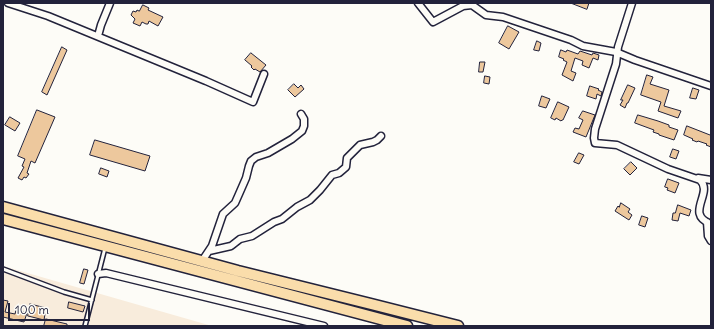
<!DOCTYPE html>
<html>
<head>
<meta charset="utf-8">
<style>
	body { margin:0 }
	#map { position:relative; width:714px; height:329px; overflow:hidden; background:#fdfcf7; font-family:Delius,sans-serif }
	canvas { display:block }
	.frame { position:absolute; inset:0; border:4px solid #22223b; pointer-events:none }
	.scale { position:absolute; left:8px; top:303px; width:82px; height:18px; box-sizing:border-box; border:2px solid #22223b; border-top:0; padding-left:5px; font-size:12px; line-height:14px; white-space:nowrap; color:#22223b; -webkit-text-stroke:3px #fdfcf7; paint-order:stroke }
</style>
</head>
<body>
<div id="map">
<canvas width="714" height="329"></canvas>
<div class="frame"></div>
<div class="scale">100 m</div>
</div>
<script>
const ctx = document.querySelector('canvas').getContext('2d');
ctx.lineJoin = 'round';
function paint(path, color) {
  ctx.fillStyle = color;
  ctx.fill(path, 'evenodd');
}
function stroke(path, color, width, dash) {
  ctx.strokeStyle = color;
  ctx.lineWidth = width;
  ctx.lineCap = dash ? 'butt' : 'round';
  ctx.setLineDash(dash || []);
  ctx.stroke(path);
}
const built = new Path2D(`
	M3,266L212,326H3Z`);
const building = new Path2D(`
	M571,3H589L587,9Z
	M143,5L149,8L148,10L163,17L158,26L149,21L148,24H146L142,22L140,26L133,23L135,19L131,15L133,11L136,12L137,10L139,11Z
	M508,26L519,32L509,49L499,43Z
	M537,41L541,43L539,51L534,50Z
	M62,47L67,50L47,95L42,92Z
	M561,50L566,52L567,50L578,54L580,51L592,55L593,53L599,55L598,60L593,58L589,68L582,65L583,61L575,58L571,71L576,73L573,81L562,75L567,62L563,60L564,59L559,57Z
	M251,53L266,65L260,72L255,69L254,70L251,67L252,66L245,60Z
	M480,62H485L483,72H479Z
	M647,75L653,77L650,84L669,90L664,106L681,111L678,118L658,111L661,102L641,95Z
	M485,76L490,77L489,84L484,83Z
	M294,84L298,88L301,85L304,89L295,97L288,90Z
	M628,85L635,88L628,103H627L625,108L620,105L623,100H621Z
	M590,86L599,89L598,90L602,92L601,96L597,94L596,99L587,96Z
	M693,88L699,90L696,99L690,98Z
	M542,96L550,99L546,108L539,106Z
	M558,102L569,107L563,120H562L561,121L556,118L555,120L551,118Z
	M37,110L55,117L35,163L31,161L27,173L29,174L26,178L24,177L22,180L18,178L24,167L22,166L25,159L18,156Z
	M583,111L595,115L586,137L573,132L575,128L579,129L583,120L579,118Z
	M638,115L658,121L669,125V127L678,130L674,140L659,135V134L653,132L654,130L635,123Z
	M10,117L20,123L15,131L5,125Z
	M687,126L710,135L711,134V147L706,145L707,144L698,141L697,142L692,140L693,139L684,135Z
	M95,140L150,156L145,171L90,155Z
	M673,149L679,151L676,159L670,157Z
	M579,153L584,155L579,164L574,162Z
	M631,162L637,168L630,175L624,169Z
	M101,168L109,171L107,177L99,174Z
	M668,179L679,183L675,193L667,190L668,188L665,187Z
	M621,203L630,209L628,212L632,215L629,220L615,211L618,206L619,207Z
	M678,205L691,210L689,216L680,213L678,221L672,220L673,213H675Z
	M642,216L648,218L645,227L639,225Z
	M84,269L88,270L84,284L80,283Z
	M3,300L8,301L5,312L15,314L16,310L27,313L24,322L3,317Z
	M69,302L85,306L83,312L68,308Z
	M30,304L46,308L44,320L28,316Z
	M46,319L67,324V326H44Z`);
const service = new Path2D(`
	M3,269L64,292L92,300
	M85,326L105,248`);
const minor = new Path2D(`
	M8,3L48,16L206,81L253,102L264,74
	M418,3L433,22L463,6L472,5L486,15L503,17L571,40L583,46L616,52L635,60L711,86
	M632,3L618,47L616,64L595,129L594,138L595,143L617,145L668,169L700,180C714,193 684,214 711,224
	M98,36L101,25L110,3
	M698,178L711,180
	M707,222L708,236L711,241
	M209,251L231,246L240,239L252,236L274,222L282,219L297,207L310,200L320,190L332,175L339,173L346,167L347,158L360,145L373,142L377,140L381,136
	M202,261L212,246L223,214L235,203L239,194L246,178L249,166L251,161L256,157L268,153L292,139L302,131L304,126V119L301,114
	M98,274L106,273L324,326`);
const trunk = new Path2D(`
	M3,207L238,271L371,304L458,326
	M3,219L407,326`);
paint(built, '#f8ecdc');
paint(building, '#edc89d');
stroke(building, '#22223b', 1);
stroke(service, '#22223b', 6);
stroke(minor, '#22223b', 9);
stroke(trunk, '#22223b', 13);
stroke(service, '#fdfcf7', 3);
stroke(minor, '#fdfcf7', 6);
stroke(trunk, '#faddab', 10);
</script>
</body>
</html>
